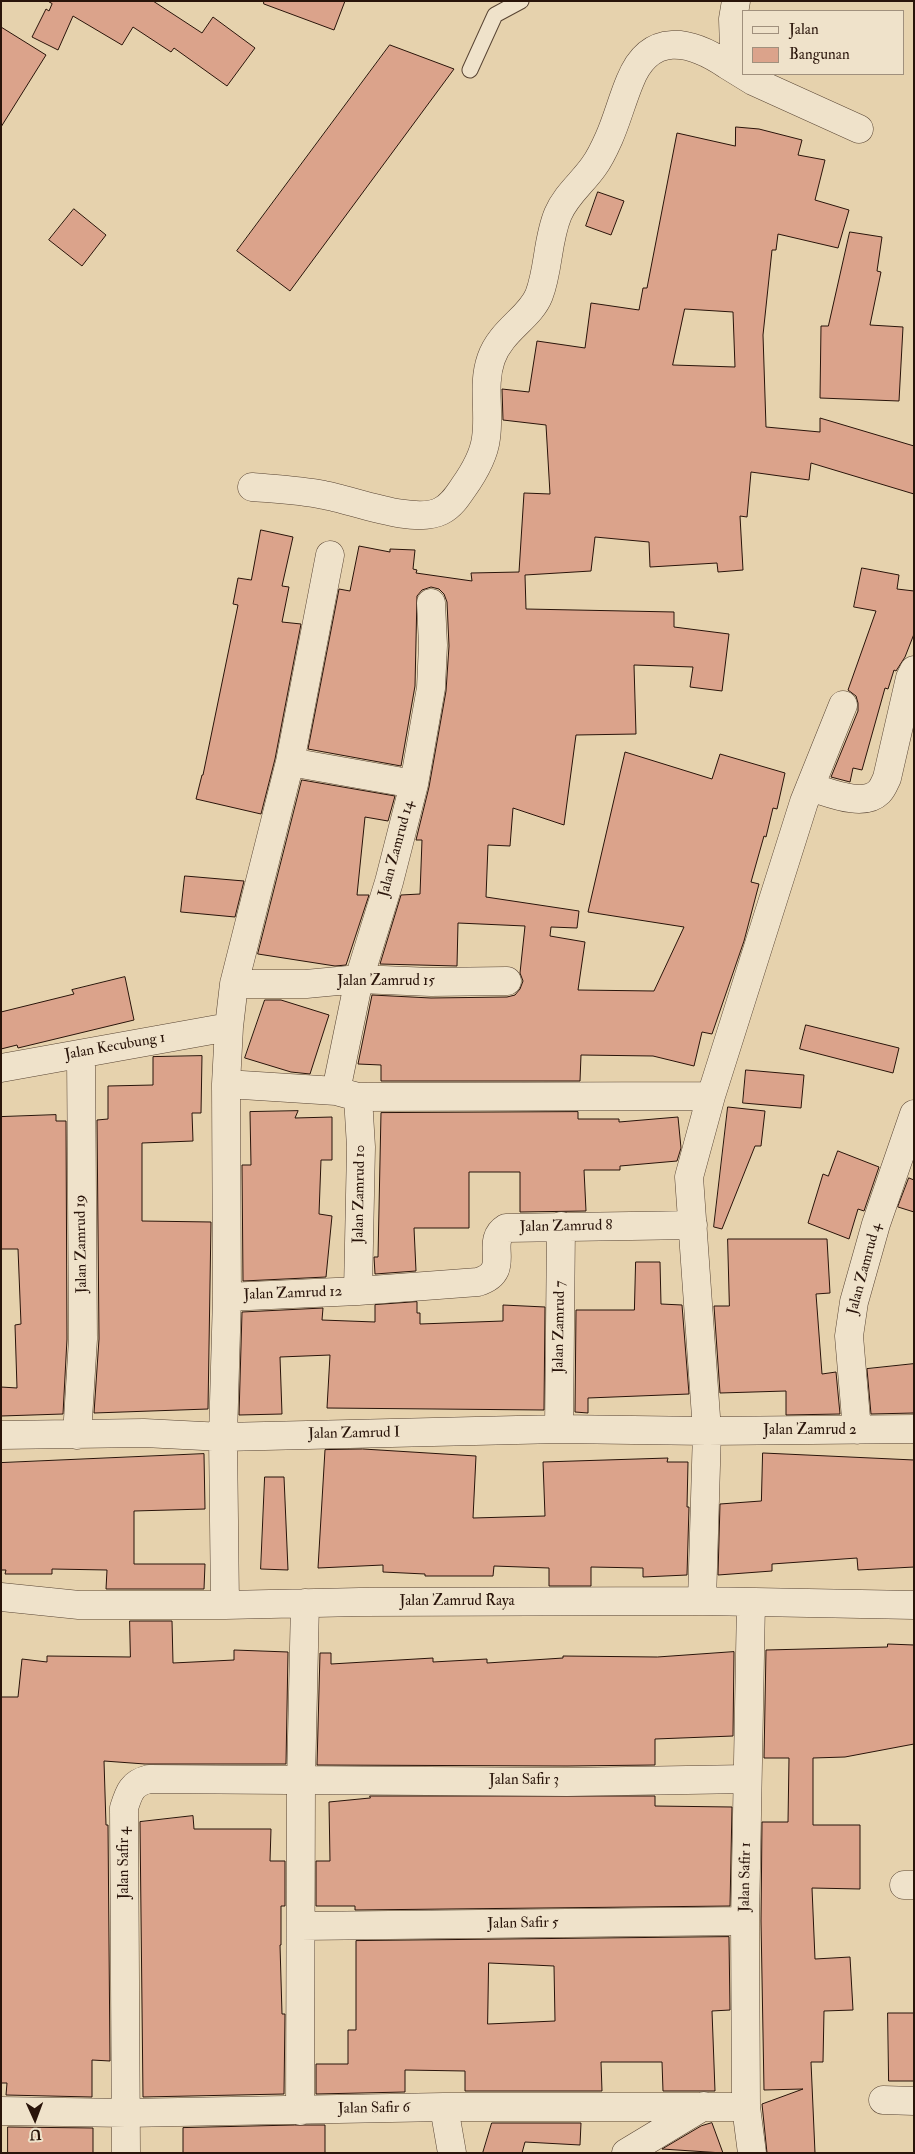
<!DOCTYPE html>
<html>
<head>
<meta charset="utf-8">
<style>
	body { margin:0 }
	#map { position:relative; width:915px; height:2154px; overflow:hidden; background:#e6d2ad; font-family:"IM FELL Double Pica",serif }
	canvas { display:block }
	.frame { position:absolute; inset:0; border:2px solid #29140a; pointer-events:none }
	.legend { position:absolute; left:742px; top:10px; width:162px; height:65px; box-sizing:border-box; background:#efe2ca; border:1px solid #a0907d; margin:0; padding:6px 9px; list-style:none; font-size:15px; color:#29140a }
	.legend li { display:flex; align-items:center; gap:10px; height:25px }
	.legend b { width:25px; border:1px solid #a0907d }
	.north { position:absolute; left:10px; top:2094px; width:50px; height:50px; -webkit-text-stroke:4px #efe2ca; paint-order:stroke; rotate:178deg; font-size:14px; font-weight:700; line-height:20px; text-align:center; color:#29140a }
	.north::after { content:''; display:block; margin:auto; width:18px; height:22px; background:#29140a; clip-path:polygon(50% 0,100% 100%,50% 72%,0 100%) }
</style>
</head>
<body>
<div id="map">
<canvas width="915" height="2154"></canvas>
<div class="frame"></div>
<ul class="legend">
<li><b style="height:6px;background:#efe2ca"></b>Jalan</li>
<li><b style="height:14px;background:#dba38b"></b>Bangunan</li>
</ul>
<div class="north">U</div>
</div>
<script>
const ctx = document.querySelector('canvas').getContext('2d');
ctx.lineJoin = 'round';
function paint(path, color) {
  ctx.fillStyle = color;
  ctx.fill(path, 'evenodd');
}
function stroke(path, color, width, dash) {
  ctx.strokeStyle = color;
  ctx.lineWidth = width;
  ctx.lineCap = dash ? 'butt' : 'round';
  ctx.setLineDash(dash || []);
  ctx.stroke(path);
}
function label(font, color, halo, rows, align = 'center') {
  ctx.font = font + ' "IM FELL Double Pica",serif';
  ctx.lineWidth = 4.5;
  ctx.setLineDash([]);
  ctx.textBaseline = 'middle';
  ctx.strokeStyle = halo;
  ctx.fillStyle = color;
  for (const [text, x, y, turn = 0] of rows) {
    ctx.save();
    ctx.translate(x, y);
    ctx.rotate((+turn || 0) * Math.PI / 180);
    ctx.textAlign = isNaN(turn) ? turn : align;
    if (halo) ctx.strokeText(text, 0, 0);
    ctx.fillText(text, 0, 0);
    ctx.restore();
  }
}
const building = new Path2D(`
	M48,1H153L202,33L213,17L255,48L227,86L174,48L171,52L133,27L122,45L73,16L58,50L32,37L46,9L49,11L52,4Z
	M264,1H345L334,30L264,4Z
	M1,27L46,55L1,127Z
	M390,45L454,69L290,291L237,251Z
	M736,127L759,129L802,140L798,155L825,160L815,200L849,210L838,248L778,234L776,250H772L763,335L766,427L820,432V418L914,446V494L811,463L809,480L751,472L747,517L740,516L743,570L718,572L717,563L650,567L649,542L595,537L591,571L525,575L526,609L674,612V627L729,634L722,691L690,687L693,667L634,665L636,734L576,735L564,825L513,808L510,846L488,845L486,897L579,911L577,928L551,927L550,936L585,942L578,990L654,991L684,927L588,912L625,752L712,779L720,754L785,773L777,809L773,808L766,837L764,836L751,882L759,884L744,941L712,1034L702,1032L694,1066L653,1056L581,1055L580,1081H381V1065L358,1064L372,995L431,998L507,997L515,995L520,989L523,981L520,973L525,926L458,923L457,966L380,964L401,895L420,894L422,840H416L429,787L446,691L449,646L447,602L444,594L439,589L431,587L422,590L417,596L415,686L401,766L308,749L339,589L350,591L359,546L390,552V549L415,550L413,569L417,570L416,573L472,581L471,573L519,572L524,493L550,494L546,425L503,420L502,389L529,392L537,341L585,348L591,303L639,310L643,288H647L677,133L735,146ZM685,309L733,312L735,367L673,365Z
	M598,192L624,201L611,235L586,226Z
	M74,209L106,235L82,266L49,240Z
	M850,232L882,237L877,271L881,272L870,325L903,327L899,401L820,398L821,326H828Z
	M261,530L293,537L282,586L289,587L282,622L301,624L275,759L261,814L196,799L202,775H203L238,605L233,604L238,578L251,580Z
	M862,568L899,575L897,589L914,591V634L905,657L896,671L894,670L888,689L885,688L862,770L853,768L850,782L831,777L858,711V703L856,696L848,690L876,611L854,607Z
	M302,780L395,796L388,821L365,817L357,895H369L346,965L335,966L258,954Z
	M185,876L244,881L235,917L181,912Z
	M125,977L134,1020L18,1048L17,1045L1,1049V1012L74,994L72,990Z
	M265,1000H281L329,1015L310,1074L291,1072L245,1058Z
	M806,1025L899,1048L893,1073L800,1049Z
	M202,1056L201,1113H192L193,1141L142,1143V1221L211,1222L208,1409L94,1413L99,1339L97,1120L108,1119V1086L153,1085V1057Z
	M746,1070L804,1075L801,1108L743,1103Z
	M728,1107L765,1111L761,1146H755L722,1229L714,1227Z
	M298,1111L295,1118L332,1117V1160H321L319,1214L332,1216L326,1277L243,1281L242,1165H251L250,1112Z
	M578,1112V1119H619V1122L678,1117L681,1148L677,1161L620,1166V1170H584L586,1211L520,1212V1172H469V1228H414L416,1271L375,1274L374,1257H378L381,1113Z
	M56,1115V1121H66L67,1339L63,1414L1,1416V1387L17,1388L15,1325L21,1324L18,1249H1V1117Z
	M838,1151L879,1167L864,1211L858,1209L849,1239L808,1223L823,1174L828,1176Z
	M909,1178L914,1180V1212L898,1207Z
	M728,1239H827L830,1293L816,1294L822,1374L836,1372L840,1414L786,1415V1391L720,1393L714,1306H729Z
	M636,1262H660L661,1304L682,1305L689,1394L588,1398V1413L575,1412L576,1310H634Z
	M417,1302V1313H420V1324L503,1321V1305L545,1307L544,1410L327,1408L330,1355L280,1357L282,1414L239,1415L242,1312L323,1308L322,1320L375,1322V1305Z
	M914,1364V1413L871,1414L867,1369Z
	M363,1449L476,1456L473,1518L545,1516L543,1462L668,1458L667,1462H688L687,1507H689L687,1575L643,1577V1568L591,1567V1586H549V1568L494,1566L493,1576H425V1574L383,1572V1565L318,1568L325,1450Z
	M763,1453L914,1460V1567L858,1570L857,1558L772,1564V1571L718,1575L720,1504L761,1501Z
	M204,1454L205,1509L134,1511V1564H205L204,1589H106L107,1570L52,1569V1574H5L6,1570H1V1463Z
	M265,1477H284L288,1570L261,1569Z
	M130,1621H172L173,1663L234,1660V1650L288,1652L286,1764H145L104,1761L106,1825H108L110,2061L92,2060V2097L6,2095L7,2083H1V1697H18L22,1659L47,1662V1656L130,1657Z
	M888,1644L914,1645V1744L845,1757L813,1758V1825H860V1889L812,1888L815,1959L850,1957L853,2010L824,2011L823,2062H811L815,2153H767L762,2104L803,2089L764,2090L761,1921L762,1822H788L789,1758H764L766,1650L887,1647Z
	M734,1652L733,1736L655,1739V1765L567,1766L317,1765L320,1653H331V1664L433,1658V1662L487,1659V1663L563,1658V1656L657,1657Z
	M370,1796H655V1806L732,1807L730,1906L355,1910V1906H316V1861H330L329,1802L370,1798Z
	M193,1816L194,1829H271L270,1861H285V1906H281V1945H280L282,2014H285L284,2094L143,2097L140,1822Z
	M729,1937L730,2010L712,2011L715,2091H663L662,2062H601L602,2091H465V2071L405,2070V2092L316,2094V2064H348V2030H356V1941ZM489,1963L554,1966L555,2021L488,2024Z
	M888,2013H914V2081H889Z
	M492,2123H581L580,2145L525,2142L522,2153H483Z
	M712,2123L723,2153L662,2149L701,2126Z
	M295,2125H325V2153H183V2128Z
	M8,2127L93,2128V2153H8Z`);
const lane = new Path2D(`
	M470,70L495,15L521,1`);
const street = new Path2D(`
	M727,65L753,81L859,129
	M252,487C276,489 300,490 324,495C353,500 414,525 441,511C451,506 457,497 463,488C473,474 484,455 486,438C490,411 482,385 491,359C501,330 530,318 539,295C549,269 547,240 558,214C566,195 583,182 594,166C600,158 605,147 609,138C617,120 622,100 630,81C650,31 690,40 727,65L734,48L733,19L736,1
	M290,762L414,784
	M810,787C828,792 863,808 879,792C883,788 885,782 887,778L910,678L914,670
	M234,984H306L359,979L431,982L507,981
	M1,1068L229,1027
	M226,1084L336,1091L358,1097L711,1096
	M336,1091L359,979L389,882L414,784L431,688L433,645L431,603
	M358,1291L361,1147L358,1097
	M227,1297L358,1291L478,1282C514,1271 483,1242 506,1228L693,1225
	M559,1429L561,1226
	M857,1430L849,1336L854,1302L876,1224L914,1114
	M1,1435L144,1433L223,1437L559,1429L707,1431L914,1429
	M77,1435L83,1339L81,1054
	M1,1597L79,1605H225L360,1602L702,1601L914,1605
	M702,1601L707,1431L689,1177L711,1096L804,802L843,705
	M751,1602L745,1921L746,2107L752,2153
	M225,1605L223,1437L227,1297L226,1084L229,1027L234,984L290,762L330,555
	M904,1885H914
	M301,1926L745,1921
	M883,2100L914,2101
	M444,2107L452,2153
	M1,2111L126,2113L444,2107H746
	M300,2111L301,1781L305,1603
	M126,2153L124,1808C129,1792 132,1783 149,1779L567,1782L747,1779
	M626,2153L704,2106`);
const streetNames = [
	["Jalan Zamrud 14",397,849,-75],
	["Jalan Zamrud 15",386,982],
	["Jalan Kecubung 1",115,1047,-10],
	["Jalan Zamrud 10",360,1194,-89],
	["Jalan Zamrud 8",566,1227,-1],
	["Jalan Zamrud 19",82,1244,-91],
	["Jalan Zamrud 4",865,1269,-75],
	["Jalan Zamrud 12",293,1294,-2],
	["Jalan Zamrud 7",560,1327,-89],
	["Jalan Zamrud 2",810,1431],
	["Jalan Zamrud I",354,1434,-1],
	["Jalan Zamrud Raya",457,1602],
	["Jalan Safir 3",524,1781],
	["Jalan Safir 4",125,1863,-90],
	["Jalan Safir 1",746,1877,-89],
	["Jalan Safir 5",523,1924,-1],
	["Jalan Safir 6",374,2109,-1]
];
paint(building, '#dba38b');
stroke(building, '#29140a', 1);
stroke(lane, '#584433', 17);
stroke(street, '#584433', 29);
stroke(lane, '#efe2ca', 15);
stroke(street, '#efe2ca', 28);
label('15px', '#29140a', '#efe2ca', streetNames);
</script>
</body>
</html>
